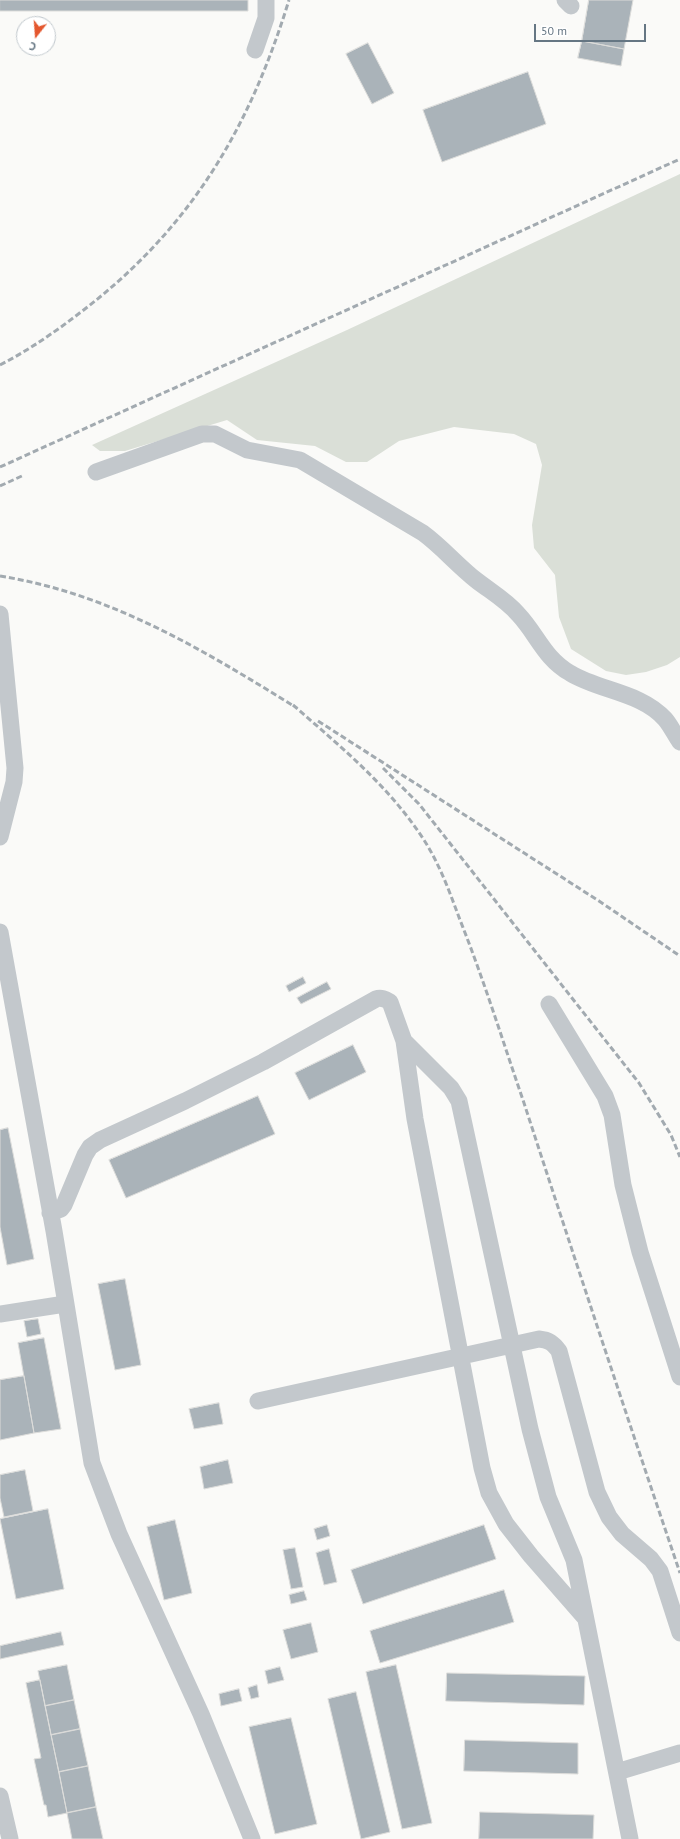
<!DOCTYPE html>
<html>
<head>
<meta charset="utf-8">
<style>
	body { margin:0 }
	#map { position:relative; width:680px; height:1839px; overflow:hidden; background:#fafaf8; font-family:"PT Sans",sans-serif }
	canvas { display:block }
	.north { position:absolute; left:16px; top:16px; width:40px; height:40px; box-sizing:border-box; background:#fff; border:1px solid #c1c8cd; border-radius:50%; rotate:197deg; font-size:11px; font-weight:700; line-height:16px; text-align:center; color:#657683 }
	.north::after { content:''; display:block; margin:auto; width:14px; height:18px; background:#e4572e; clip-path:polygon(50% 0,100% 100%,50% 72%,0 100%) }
	.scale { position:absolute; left:534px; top:24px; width:112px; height:18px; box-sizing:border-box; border:2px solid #657683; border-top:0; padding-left:5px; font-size:12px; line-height:14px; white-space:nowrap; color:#657683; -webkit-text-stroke:3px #fff; paint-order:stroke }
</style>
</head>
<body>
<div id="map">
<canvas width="680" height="1839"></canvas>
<div class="north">С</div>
<div class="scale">50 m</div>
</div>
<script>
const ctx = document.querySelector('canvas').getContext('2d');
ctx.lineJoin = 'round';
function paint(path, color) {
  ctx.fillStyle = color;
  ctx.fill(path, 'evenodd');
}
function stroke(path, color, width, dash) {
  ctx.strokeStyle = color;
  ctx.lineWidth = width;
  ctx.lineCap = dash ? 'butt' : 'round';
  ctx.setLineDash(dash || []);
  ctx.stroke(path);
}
const green = new Path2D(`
	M680,174V657L667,665L646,672L626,675L606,671L571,649L559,617L555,575L534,548L532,525L542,465L536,444L514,434L454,427L399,441L367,462H346L315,446L257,440L227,420L125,451H100L92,445L347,330Z`);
const building = new Path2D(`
	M0,0H248V11H0Z
	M589,0H633L624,49L582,41Z
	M582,41L624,49L621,66L578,58Z
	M368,43L394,93L372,104L346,54Z
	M528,72L546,124L442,162L423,110Z
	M303,977L306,983L289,992L286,986Z
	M327,982L331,989L301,1004L297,998Z
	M353,1045L366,1072L309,1100L295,1073Z
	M258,1096L275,1134L126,1198L109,1160Z
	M8,1128L34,1259L7,1265L0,1227V1130Z
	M125,1279L141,1365L115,1370L98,1284Z
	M38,1319L41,1334L27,1337L24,1321Z
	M44,1338L61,1429L34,1433L18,1343Z
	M24,1376L34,1433L0,1440V1380Z
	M219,1403L223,1424L194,1429L189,1409Z
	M228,1460L233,1483L204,1489L200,1467Z
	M25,1470L33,1511L4,1517L0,1498V1475Z
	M48,1509L64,1589L16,1599L0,1519Z
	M175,1520L192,1593L164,1600L147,1527Z
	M327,1525L330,1536L317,1540L314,1529Z
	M484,1525L496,1559L363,1604L351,1570Z
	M295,1548L303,1587L291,1589L283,1550Z
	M329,1549L337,1582L324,1585L316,1553Z
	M504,1590L514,1622L380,1663L370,1631Z
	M304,1591L307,1600L291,1604L289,1595Z
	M311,1623L318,1652L291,1659L283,1630Z
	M61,1632L64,1645L0,1659V1646Z
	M67,1665L74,1700L45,1706L38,1671Z
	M396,1665L432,1823L402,1829L366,1672Z
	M280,1667L284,1680L268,1684L265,1671Z
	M447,1673L585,1676L584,1705L446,1701Z
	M40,1680L67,1813L48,1817L46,1805H44L34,1759L41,1758L26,1683Z
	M257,1685L259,1697L251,1699L248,1688Z
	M239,1689L242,1701L221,1706L219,1694Z
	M356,1692L390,1832L361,1839L328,1699Z
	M74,1700L80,1729L51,1735L45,1706Z
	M291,1718L317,1824L275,1834L249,1727Z
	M80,1729L88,1766L59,1772L51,1735Z
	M465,1740L578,1743V1774L464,1771Z
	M88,1766L96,1807L67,1813L59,1772Z
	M96,1807L103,1839H72L67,1813Z
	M480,1812L594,1815L593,1839H479Z`);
const minor = new Path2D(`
	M565,0L571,6
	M255,50L266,18V0
	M96,472L202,434H215L247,450L300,460L423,533C442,547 457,565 476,580C490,591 506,600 518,614C537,634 544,658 570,673C599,691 641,692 665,719C671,726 675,735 680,742
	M0,614L15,768L14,782L0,837
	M0,932L54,1231L92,1463L119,1534L201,1714L252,1839
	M549,1004L605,1096L612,1115L623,1185L640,1252L680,1377
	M404,1041L415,1119L482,1468L489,1493L506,1524L531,1556L586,1619
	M50,1213L61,1209L64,1205L85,1155L90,1147L100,1140L185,1101L263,1062L376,999C381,997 385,999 390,1002L404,1041L451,1088L459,1101L530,1429L548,1497L574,1560L630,1839
	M0,1314L65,1304
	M258,1401L539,1339C549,1340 553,1343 559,1351L597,1492L609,1517L622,1534L651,1559L660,1571L680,1633
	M617,1772L680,1753
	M0,1796L10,1839`);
const rail = new Path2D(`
	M0,365C29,350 55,332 81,312C190,229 249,130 289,0
	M0,467L680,159
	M0,486L24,475
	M0,576C112,594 203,650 297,708
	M293,705C341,747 389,786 424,840C440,865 450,893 460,920C484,980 503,1042 524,1103C575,1260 627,1417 680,1573
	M318,721L599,901L680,956
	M383,768L419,804L639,1083L671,1135L680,1157`);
paint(green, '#dadfd7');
paint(building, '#aab3b9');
stroke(building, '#dcdcda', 1);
stroke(minor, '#c3c8cc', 17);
stroke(rail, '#a2aab0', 3, [6, 3]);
</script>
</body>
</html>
